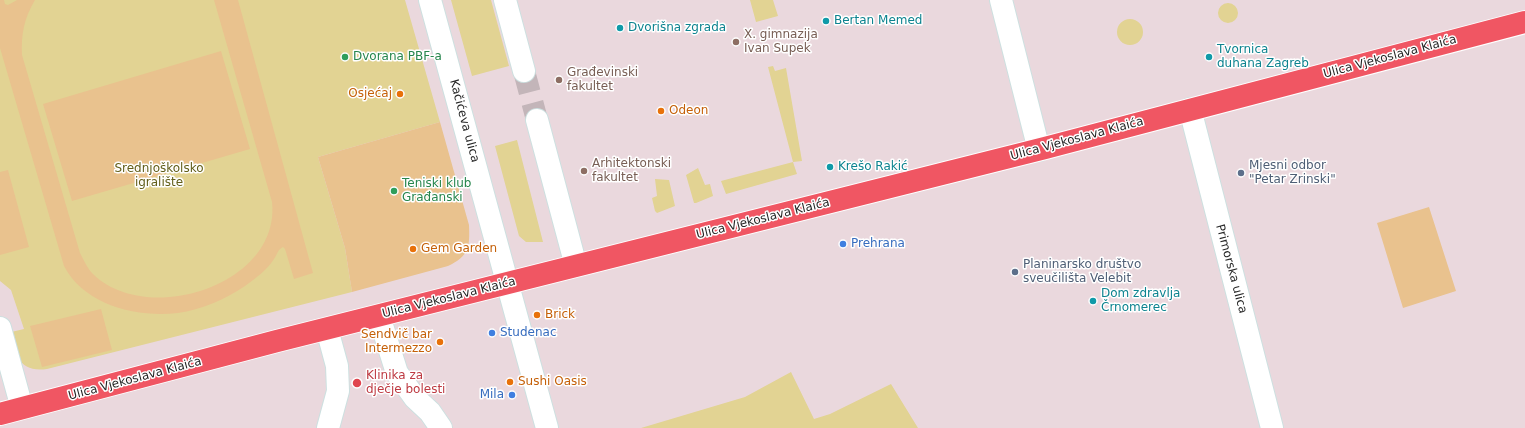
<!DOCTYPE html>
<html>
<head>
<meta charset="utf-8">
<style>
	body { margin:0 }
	canvas { display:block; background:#ead8dd }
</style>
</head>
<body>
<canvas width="1525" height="428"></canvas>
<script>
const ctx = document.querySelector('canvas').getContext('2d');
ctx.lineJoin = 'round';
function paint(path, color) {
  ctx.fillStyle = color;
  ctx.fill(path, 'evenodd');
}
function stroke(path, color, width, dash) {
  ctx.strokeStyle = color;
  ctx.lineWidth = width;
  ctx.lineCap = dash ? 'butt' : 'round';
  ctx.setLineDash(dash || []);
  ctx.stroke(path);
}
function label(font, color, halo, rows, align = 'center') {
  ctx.font = font + ' "DejaVu Sans",sans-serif';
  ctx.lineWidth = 3;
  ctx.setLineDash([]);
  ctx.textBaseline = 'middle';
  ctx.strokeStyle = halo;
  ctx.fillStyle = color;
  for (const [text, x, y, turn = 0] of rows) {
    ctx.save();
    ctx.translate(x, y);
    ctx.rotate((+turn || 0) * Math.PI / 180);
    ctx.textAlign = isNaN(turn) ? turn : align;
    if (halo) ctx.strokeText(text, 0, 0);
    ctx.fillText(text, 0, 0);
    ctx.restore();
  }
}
const green = new Path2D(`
	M0,0H405L440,122L318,157L345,248L352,292L47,369C19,373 16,354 7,333L24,329L11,290L0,281Z
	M451,0H491L509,66L472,76Z
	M750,0H773L778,16L756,22Z
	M1218 13a10 10 0 1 1 20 0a10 10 0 1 1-20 0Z
	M1117 32a13 13 0 1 1 26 0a13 13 0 1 1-26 0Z
	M773,66L775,71L786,68L802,161L793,162L797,174L726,194L721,181L793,162L768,67Z
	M517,140L543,242H526L519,236L495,146Z
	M698,168L705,185L710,184L713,196L696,203H694L686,175Z
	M655,179L669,180L675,206L657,213L655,211L652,198L657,196Z
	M791,372L814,419L830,414L891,384L918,428H641L745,397Z`);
const pitch = new Path2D(`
	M0,0H4L5,4L8,5L17,0H35C24,18 21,35 22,55L80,253C84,260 87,268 93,274C147,327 281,285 272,202L214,0H238L313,273L294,279L285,249L283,247C278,249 277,255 274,259C267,270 256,278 245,286C226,299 201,310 178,313C137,318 84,305 64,266L0,48Z
	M221,51L250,149L72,201L43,104Z
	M440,122L469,225C470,247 469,256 448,266L352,292L345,248L318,157Z
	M8,170L29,247L0,255V172Z
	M1429,207L1456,291L1403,308L1377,223Z
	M101,309L112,350L42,367L30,326Z`);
const minorTunnel = new Path2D(`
	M524,71L537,120`);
const minor = new Path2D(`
	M430,0L547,428
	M505,0L524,71
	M1001,0L1039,150
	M1190,109L1272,428
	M537,120L576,266
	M379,316L397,373L415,398L430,412L441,428
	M0,328L22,408
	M327,329L337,366L338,391L328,428`);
const major = new Path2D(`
	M0,414L277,341L1045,148L1525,22`);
const markers = [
	[826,21,4,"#0f9aa8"],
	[620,28,4,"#0f9aa8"],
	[736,42,4,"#8d6e63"],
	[345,57,4,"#2e9e5b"],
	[1209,57,4,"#0f9aa8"],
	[559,80,4,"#8d6e63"],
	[400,94,4,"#e8710a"],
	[661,111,4,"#e8710a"],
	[830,167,4,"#0f9aa8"],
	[584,171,4,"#8d6e63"],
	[1241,173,4,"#5c6f8a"],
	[394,191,4,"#2e9e5b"],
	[843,244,4,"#3f7fe0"],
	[413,249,4,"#e8710a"],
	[1015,272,4,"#5c6f8a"],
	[1093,301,4,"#0f9aa8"],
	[537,315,4,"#e8710a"],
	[492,333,4,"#3f7fe0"],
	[440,342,4,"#e8710a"],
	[510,382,4,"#e8710a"],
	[357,383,5,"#e0444e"],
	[512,395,4,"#3f7fe0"]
];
const cultureNames = [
	["Bertan Memed",834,21],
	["Dvorišna zgrada",628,28],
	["Tvornica",1217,50],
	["duhana Zagreb",1217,64],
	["Krešo Rakić",838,167],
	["Dom zdravlja",1101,294],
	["Črnomerec",1101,308]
];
const educationNames = [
	["X. gimnazija",744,35],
	["Ivan Supek",744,49],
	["Građevinski",567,73],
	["fakultet",567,87],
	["Arhitektonski",592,164],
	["fakultet",592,178]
];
const leisureNames = [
	["Dvorana PBF-a",353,57],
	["Teniski klub",402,184],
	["Građanski",402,198]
];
const streetNames = [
	["Ulica Vjekoslava Klaića",1390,57,-15],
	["Kačićeva ulica",464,121,75],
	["Ulica Vjekoslava Klaića",1077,139,-15],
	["Ulica Vjekoslava Klaića",763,219,-14],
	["Primorska ulica",1231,269,75],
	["Ulica Vjekoslava Klaića",449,298,-14],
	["Ulica Vjekoslava Klaića",135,379,-15]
];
const foodNames = [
	["Osjećaj",392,94,"right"],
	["Odeon",669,111],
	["Gem Garden",421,249],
	["Brick",545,315],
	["Sendvič bar",432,335,"right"],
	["Intermezzo",432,349,"right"],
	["Sushi Oasis",518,382]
];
const serviceNames = [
	["Mjesni odbor",1249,166],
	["\"Petar Zrinski\"",1249,180],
	["Planinarsko društvo",1023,265],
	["sveučilišta Velebit",1023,279]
];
const parkNames = [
	["Srednjoškolsko",159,169],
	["igralište",159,183]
];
const shopNames = [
	["Prehrana",851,244],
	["Studenac",500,333],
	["Mila",504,395,"right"]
];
const healthNames = [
	["Klinika za",366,376],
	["dječje bolesti",366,390]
];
paint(green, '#e2d393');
paint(pitch, '#e9c28e');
stroke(minorTunnel, '#c3b5b9', 22, [22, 11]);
stroke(minor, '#cde0e0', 24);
stroke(major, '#fff', 24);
stroke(minor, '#fff', 22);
stroke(major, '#f05663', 22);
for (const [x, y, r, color] of markers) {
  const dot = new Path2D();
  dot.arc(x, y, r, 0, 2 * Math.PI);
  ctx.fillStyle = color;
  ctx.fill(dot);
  stroke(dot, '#fff', 1.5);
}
label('12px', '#0d838f', '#fff', cultureNames, 'left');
label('12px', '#785e54', '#fff', educationNames, 'left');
label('12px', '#27864d', '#fff', leisureNames, 'left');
label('12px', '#272727', '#fff', streetNames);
label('12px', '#c56008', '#fff', foodNames, 'left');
label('12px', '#4e5e75', '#fff', serviceNames, 'left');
label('12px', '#625e19', '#fff', parkNames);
label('12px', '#366cbe', '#fff', shopNames, 'left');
label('12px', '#be3a42', '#fff', healthNames, 'left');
</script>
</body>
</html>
